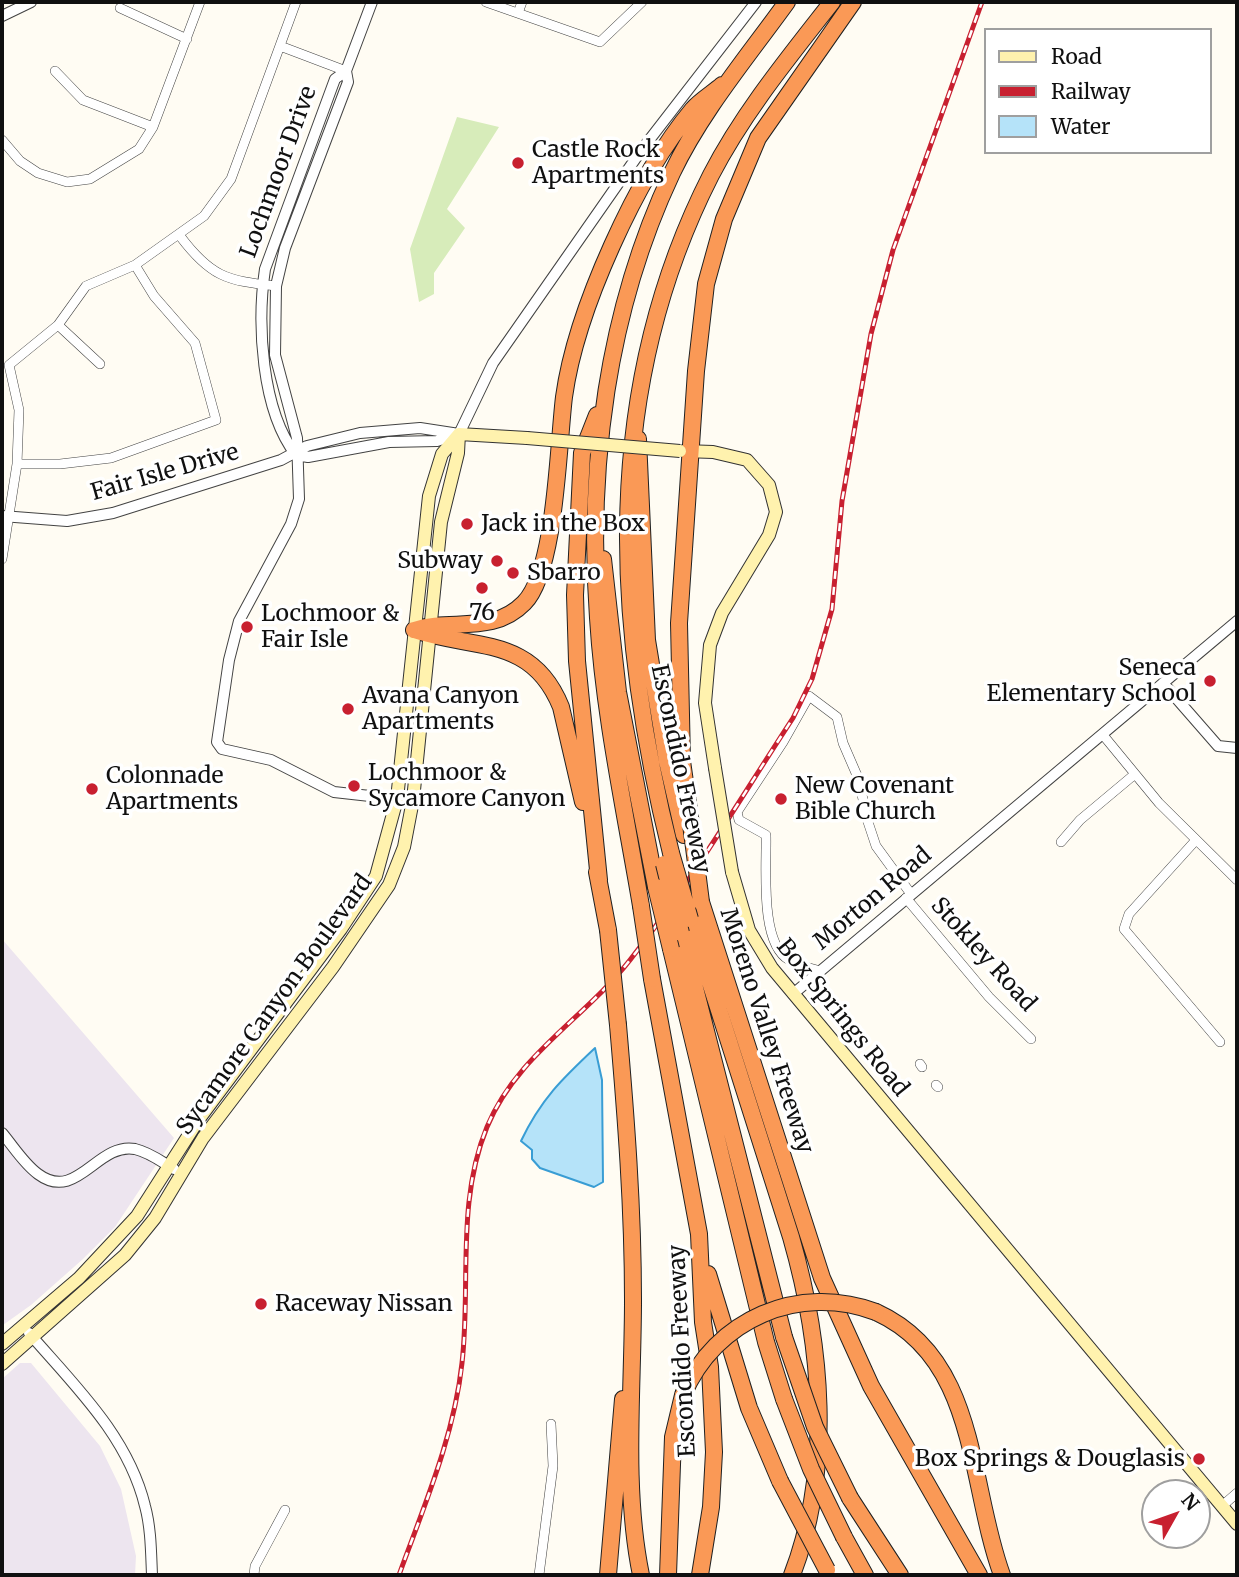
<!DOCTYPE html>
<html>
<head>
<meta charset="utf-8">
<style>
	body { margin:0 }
	#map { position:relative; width:1239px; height:1577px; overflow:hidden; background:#fffcf3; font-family:Merriweather,serif }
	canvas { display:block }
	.frame { position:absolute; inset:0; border:4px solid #101010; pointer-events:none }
	.legend { position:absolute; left:984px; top:28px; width:228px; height:126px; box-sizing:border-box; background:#fff; border:2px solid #9f9f9f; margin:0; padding:9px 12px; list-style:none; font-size:21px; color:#101010 }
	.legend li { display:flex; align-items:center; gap:14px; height:35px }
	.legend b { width:35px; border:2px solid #9f9f9f }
	.north { position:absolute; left:1141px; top:1479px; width:70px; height:70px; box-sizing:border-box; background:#fff; border:2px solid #9f9f9f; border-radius:50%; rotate:50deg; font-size:19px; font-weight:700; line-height:28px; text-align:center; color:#101010 }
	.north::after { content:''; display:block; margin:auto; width:24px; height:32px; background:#c82030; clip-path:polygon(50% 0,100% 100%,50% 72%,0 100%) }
</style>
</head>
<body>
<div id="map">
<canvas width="1239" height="1577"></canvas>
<div class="frame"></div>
<ul class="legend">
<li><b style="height:9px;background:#fff2ae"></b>Road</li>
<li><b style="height:9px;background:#c82030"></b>Railway</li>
<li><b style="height:19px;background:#b5e3f9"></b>Water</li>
</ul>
<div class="north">N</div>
</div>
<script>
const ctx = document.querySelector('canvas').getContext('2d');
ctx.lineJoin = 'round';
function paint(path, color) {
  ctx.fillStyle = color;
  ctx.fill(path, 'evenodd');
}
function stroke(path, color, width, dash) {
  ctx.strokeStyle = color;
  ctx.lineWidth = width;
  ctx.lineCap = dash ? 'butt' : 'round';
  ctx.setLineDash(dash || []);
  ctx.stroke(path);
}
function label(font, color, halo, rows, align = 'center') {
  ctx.font = font + ' Merriweather,serif';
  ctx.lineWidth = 7;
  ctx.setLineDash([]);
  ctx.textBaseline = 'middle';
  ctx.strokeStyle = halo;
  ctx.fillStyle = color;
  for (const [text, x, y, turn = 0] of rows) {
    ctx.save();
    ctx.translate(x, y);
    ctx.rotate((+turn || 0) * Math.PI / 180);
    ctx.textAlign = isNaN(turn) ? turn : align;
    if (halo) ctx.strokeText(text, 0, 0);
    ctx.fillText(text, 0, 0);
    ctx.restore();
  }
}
const industrial = new Path2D(`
	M2,939L174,1138L115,1227L83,1259L31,1305L3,1325L2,1329Z
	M20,1363H31L100,1446L121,1489L136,1556L135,1575H2V1379Z`);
const green = new Path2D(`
	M457,117L499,127L447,209L465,228L434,273V294L419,302L410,249Z`);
const water = new Path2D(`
	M595,1048L602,1080L603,1182L594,1187L540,1168L532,1159V1150L521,1141C541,1099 562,1079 595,1048Z`);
const minor = new Path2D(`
	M486,2L600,42L642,2
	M120,8L187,39
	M518,13L522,2
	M280,46L346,71
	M55,71L83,100L153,127
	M2,140L20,161L38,173L67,182L90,179L139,149L153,127L200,2
	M180,236C210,276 226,281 276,286
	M58,325L100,364
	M17,464H60L111,458L216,420L195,343L154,296L135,265
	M2,559L17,464L19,410L9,365L58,325L86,286L135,265L204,216L231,179L296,2
	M1103,735L1159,803L1237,880
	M1196,840L1129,914L1124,929L1220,1042
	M1061,842L1080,820L1135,774
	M906,898L989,997L1031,1039
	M820,971C810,968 798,966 789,960C759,943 767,865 766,835L739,820L737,812L783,742L809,696L837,717L843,743L859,780L867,819L876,846L911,894
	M920,1064L922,1067
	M936,1085L938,1087
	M1222,1506L1237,1493
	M254,1575L255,1566L285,1510
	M539,1575L553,1466L551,1424`);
const tertiary = new Path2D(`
	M2,16L31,2
	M346,71L348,82L285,248L276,286L275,355L297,438L299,499L291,524L239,621L229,660L217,742L222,749L271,760L334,792L397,799
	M459,434L493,363L643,148L756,2
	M296,455C261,410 257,323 265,269L335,79L346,71L372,2
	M296,455L308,457L389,442L437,441L458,434
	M2,516L67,521L113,513L281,460L307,446L360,433L420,428L459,434
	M1163,683L1218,746L1237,748
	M793,994L1237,621
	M2,1133C13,1146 24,1164 38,1174C77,1203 97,1142 135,1149C149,1152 162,1162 174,1169
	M29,1333C74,1385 128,1436 145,1506C151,1528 151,1552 152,1575`);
const secondary = new Path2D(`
	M459,434L527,438
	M684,451L713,452L747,460L769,485L776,512L769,535L722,613L710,645L705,703L715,768
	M732,872L749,930L772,968L1237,1524
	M2,1344L79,1278L137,1216L199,1119L341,929L376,876L397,799L429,496L442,454L459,434
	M2,1364L125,1255L155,1218L203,1138L333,967L389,885L404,847L413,800L441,522L458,453L459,434`);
const motorway = new Path2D(`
	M597,415L582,453L575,595L577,661L599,880
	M638,439L647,640L667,761L684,835
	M603,559L618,692L656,887
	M414,630C451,618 493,635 524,603C556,571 558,445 564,397C576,310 637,176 693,109C701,100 713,93 722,85
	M414,630C474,650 532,635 561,707L583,802
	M691,824L682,761L679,623L696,371L706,284L724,219L758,138L853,2
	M671,853C614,625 601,391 711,175C743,113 789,57 832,2
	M597,872L608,930
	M701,902L822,1278L871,1386L979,1575
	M641,906C625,811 604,715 598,618C587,467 607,311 672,173C701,112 748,56 787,2
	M690,919L791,1237C822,1345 833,1468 792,1575
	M681,933L784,1337
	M671,949L766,1342L784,1399
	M652,979L699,1234L703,1322L710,1367L714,1452L711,1507L700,1575
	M618,1025C626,1117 633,1208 633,1300C633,1390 623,1488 641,1575
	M708,1274L749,1408L780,1481
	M876,1312C979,1359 968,1483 1002,1575
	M850,1498L900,1575
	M844,1537L865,1575
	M608,1575L623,1399
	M668,1575L673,1437L683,1395`);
const rail = new Path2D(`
	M399,1575C424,1506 454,1437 462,1363C471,1285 456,1202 487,1127C516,1056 585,1018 630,960C690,884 740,799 793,718L812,679L832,609L842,501L871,334L893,250L982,2`);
const secondaryBridge = new Path2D(`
	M527,438L680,451
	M715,768L732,872`);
const motorwayBridge = new Path2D(`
	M691,824L701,902
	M671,853L690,919
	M664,864L681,933
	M656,887L671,949
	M641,906L652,979
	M608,930L618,1025
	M784,1337L815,1427L850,1498
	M683,1395C715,1319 799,1283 876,1312
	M784,1399L811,1469L844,1537
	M780,1481L827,1570`);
const markers = [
	[518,163,7,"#c82030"],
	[467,524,7,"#c82030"],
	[497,561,7,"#c82030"],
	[513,573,7,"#c82030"],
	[482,588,7,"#c82030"],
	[247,627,7,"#c82030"],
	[1210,681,7,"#c82030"],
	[348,709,7,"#c82030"],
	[354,786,7,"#c82030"],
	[92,789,7,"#c82030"],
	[781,799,7,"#c82030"],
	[261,1304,7,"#c82030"],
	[1199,1459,7,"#c82030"]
];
const poiNames = [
	["Castle Rock",532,150],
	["Apartments",532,176],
	["Jack in the Box",481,524],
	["Subway",483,561,"right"],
	["Sbarro",527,573],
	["76",482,613,"center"],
	["Lochmoor &",261,614],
	["Fair Isle",261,640],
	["Seneca",1196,668,"right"],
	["Elementary School",1196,694,"right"],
	["Avana Canyon",362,696],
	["Apartments",362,722],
	["Lochmoor &",368,773],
	["Sycamore Canyon",368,799],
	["Colonnade",106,776],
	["Apartments",106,802],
	["New Covenant",795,786],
	["Bible Church",795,812],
	["Raceway Nissan",275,1304],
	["Box Springs & Douglasis",1185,1459,"right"]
];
const streetNames = [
	["Lochmoor Drive",279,172,-70],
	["Fair Isle Drive",165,473,-16],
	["Escondido Freeway",680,769,78],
	["Morton Road",873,899,-40],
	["Stokley Road",983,955,48],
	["Sycamore Canyon Boulevard",275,1005,-54],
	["Box Springs Road",842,1018,51],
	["Moreno Valley Freeway",766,1031,72],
	["Escondido Freeway",683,1351,-93]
];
paint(industrial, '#ede5ef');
paint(green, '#d7ecba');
paint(water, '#b5e3f9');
stroke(water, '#399dd4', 2);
stroke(minor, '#434343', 10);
stroke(tertiary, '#434343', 12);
stroke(secondary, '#323232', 14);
stroke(motorway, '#212121', 18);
stroke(minor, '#fff', 9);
stroke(tertiary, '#fff', 10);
stroke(secondary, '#fff2ae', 12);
stroke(motorway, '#fa9956', 16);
stroke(rail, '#c82030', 5);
stroke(rail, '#fff', 2.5, [8]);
stroke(secondaryBridge, '#323232', 14, []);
stroke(motorwayBridge, '#212121', 18, []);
stroke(secondaryBridge, '#fff2ae', 12);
stroke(motorwayBridge, '#fa9956', 16);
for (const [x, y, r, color] of markers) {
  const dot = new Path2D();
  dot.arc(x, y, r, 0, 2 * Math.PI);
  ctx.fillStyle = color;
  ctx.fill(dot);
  stroke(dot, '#fff', 2.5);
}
label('23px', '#101010', '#fff', poiNames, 'left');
label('23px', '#101010', '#fff', streetNames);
</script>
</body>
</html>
